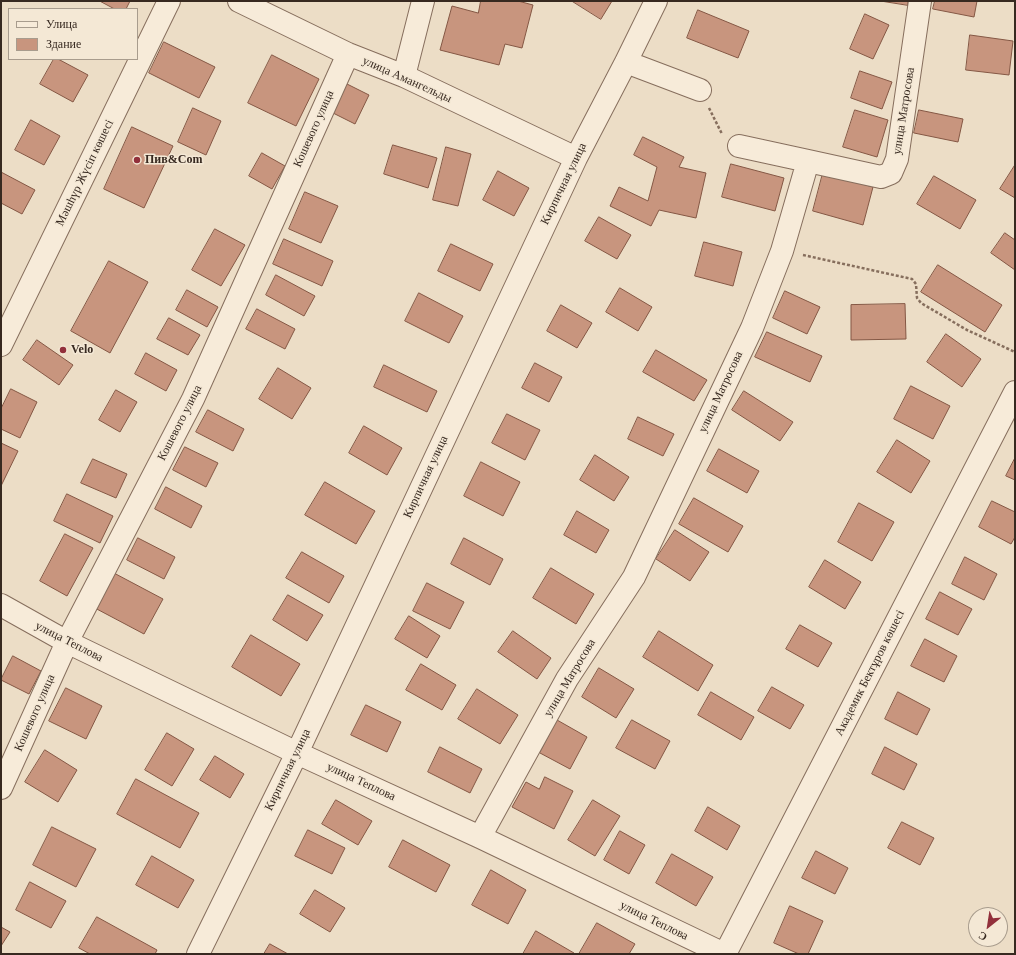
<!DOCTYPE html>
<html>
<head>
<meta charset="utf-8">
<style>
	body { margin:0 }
	#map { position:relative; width:1016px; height:955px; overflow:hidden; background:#ecddc6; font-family:Georgia,serif }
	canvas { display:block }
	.frame { position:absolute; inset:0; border:2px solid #372920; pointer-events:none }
	.legend { position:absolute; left:8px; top:8px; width:130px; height:52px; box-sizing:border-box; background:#f4e8d5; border:1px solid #a89c8d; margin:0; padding:5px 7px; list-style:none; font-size:12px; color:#372920 }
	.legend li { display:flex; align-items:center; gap:8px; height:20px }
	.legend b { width:20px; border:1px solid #a89c8d }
	.north { position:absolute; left:968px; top:907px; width:40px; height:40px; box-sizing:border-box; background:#f4e8d5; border:1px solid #a89c8d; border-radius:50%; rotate:210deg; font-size:11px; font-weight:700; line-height:16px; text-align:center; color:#372920 }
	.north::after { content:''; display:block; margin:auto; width:14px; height:18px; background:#92303b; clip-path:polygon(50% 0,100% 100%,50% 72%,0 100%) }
</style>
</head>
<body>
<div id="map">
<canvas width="1016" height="955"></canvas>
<div class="frame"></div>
<ul class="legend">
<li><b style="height:5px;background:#f7ebd9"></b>Улица</li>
<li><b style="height:11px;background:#c8957e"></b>Здание</li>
</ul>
<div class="north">С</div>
</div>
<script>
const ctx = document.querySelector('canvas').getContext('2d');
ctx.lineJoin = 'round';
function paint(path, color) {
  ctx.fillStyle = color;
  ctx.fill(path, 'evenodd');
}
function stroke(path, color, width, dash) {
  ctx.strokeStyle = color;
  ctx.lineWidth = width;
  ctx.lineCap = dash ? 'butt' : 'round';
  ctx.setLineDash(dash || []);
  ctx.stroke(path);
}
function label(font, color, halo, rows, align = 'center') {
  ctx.font = font + ' Georgia,serif';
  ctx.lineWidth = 3;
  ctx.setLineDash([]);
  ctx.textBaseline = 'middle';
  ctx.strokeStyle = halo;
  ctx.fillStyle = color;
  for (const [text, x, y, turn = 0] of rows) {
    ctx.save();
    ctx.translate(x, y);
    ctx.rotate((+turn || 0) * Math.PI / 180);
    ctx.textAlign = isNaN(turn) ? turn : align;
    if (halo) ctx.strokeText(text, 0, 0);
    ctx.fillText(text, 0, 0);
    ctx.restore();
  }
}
const building = new Path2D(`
	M100,1H130L126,9H115Z
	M481,1H518L533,5L522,48L505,44L499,65L440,50L452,6L478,13Z
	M572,1H612L601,19Z
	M881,1H908V5Z
	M935,1H977L974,17L933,9Z
	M698,10L749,31L738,58L687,38Z
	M865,14L889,25L873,59L850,49Z
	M970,35L1013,41L1009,75L966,70Z
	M164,42L215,67L199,98L149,73Z
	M272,55L319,79L296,126L248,103Z
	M54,59H58L88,75L73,102L40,84Z
	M860,71L892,82L882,109L851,98Z
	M343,82L369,95L355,124L329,111Z
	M193,108L221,121L206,155L178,142Z
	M855,110L888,120L877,157L843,147Z
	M919,110L963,119L958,142L914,133Z
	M31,120L60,136L44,165L15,150Z
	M132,127L173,146L144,208L104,189Z
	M643,137L684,157L679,167L706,173L696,218L659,210L651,226L610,206L619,187L648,201L657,167L634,155Z
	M393,145L437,158L428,188L384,174Z
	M446,147L471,154L458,206L433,200Z
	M262,153L285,166L272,189L249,176Z
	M731,164L784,178L775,211L722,197Z
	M1015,165V198L1000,189Z
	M498,171L529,188L514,216L483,200Z
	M1,172L35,190L22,214L1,203Z
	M823,173L873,187L863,225L813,211Z
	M934,176L976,200L960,229L917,204Z
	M305,192L338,206L321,243L289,229Z
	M599,217L631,235L617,259L585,241Z
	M215,229L245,245L221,286L192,270Z
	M1005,233L1015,240V270L991,253Z
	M284,239L333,261L322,286L273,264Z
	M704,242L742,252L733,286L695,276Z
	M451,244L493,264L480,291L438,271Z
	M109,261L148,282L110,353L71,331Z
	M938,265L1002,305L985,332L921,292Z
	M276,275L315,296L304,316L266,295Z
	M620,288L652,307L638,331L606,312Z
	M187,290L218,307L207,327L176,310Z
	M785,291L820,307L807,334L773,318Z
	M419,293L463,316L449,343L405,321Z
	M905,304L906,339L851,340V305Z
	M561,305L592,323L577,348L547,331Z
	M257,309L295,329L285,349L246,329Z
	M169,318L200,335L188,355L157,339Z
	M767,332L822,356L810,382L755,357Z
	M946,334L981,359L962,387L927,362Z
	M37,340L73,365L59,385L23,360Z
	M656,350L707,380L694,401L643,372Z
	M146,353L177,370L166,391L135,374Z
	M535,363L562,377L549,402L522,388Z
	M384,365L437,391L427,412L374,387Z
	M278,368L311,388L292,419L259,399Z
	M911,386L950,406L933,439L894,419Z
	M11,389L37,402L20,438L1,429V409Z
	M116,390L137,402L120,432L99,420Z
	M744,391L793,422L780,441L732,410Z
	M208,410L244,429L233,451L196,432Z
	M507,414L540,430L525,460L492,443Z
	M638,417L674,434L663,456L628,439Z
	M364,426L402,448L387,475L349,453Z
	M897,440L930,461L911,493L877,472Z
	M1,443L18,451L1,486Z
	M185,447L218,463L206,487L173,470Z
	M719,449L759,471L747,493L707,471Z
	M595,455L629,477L614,501L580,480Z
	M1015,458V480L1006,476Z
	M93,459L127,474L116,498L81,483Z
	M481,462L520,482L503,516L464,496Z
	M325,482L375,511L356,544L305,515Z
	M166,487L202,506L191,528L155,509Z
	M67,494L113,516L100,543L54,521Z
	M694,498L743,526L728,552L679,524Z
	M992,501L1015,512V537L1011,544L979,527Z
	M859,503L894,522L872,561L838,542Z
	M577,511L609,530L596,553L564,535Z
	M675,530L709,552L690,581L656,559Z
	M65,534L93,548L67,596L40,581Z
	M138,538L175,557L164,579L127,560Z
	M464,538L503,559L490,585L451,564Z
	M302,552L344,576L329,603L286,578Z
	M965,557L997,574L984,600L952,584Z
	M825,560L861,582L845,609L809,587Z
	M551,568L594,594L576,624L533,598Z
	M112,572L163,599L144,634L93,607Z
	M427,583L464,602L450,629L413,611Z
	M940,592L972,609L958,635L926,619Z
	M288,595L323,615L307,641L273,620Z
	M409,616L440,636L427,658L395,639Z
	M800,625L832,643L818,667L786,649Z
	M513,631L551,658L537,679L498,652Z
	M659,631L713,665L698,691L643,657Z
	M251,635L300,664L281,696L232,667Z
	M925,639L957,656L944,682L911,666Z
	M13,656L41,671L29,694L1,680Z
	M421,664L456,685L442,710L406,690Z
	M599,668L634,689L616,718L582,697Z
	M772,687L804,705L790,729L758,711Z
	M66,688L102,706L86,739L49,721Z
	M477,689L518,715L500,744L458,719Z
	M711,692L754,717L741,740L698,715Z
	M898,692L930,709L917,735L885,719Z
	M366,705L401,722L387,752L351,735Z
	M557,720L587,737L570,769L540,753Z
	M632,720L670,741L655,769L616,748Z
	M167,733L194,749L172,786L145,770Z
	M440,747L482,769L470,793L428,772Z
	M885,747L917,764L904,790L872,774Z
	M45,750L77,770L58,802L25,782Z
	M215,756L244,774L230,798L200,780Z
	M545,777L573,791L554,829L512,807L526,782L539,789Z
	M136,779L199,813L180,848L117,814Z
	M336,800L372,821L358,845L322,824Z
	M593,800L620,816L595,856L568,840Z
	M708,807L740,826L727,850L695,831Z
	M902,822L934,838L920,865L888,848Z
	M52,827L96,849L76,887L33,865Z
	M308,830L345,848L332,874L295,856Z
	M620,831L645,845L629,874L604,860Z
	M403,840L450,865L436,892L389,867Z
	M816,851L848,868L835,894L802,878Z
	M672,854L713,877L696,906L656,883Z
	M152,856L194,880L178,908L136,885Z
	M491,870L526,890L508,924L472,905Z
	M30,882L66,901L51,928L16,910Z
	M315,890L345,908L330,932L300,914Z
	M790,906L823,921L808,954H799L774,943Z
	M97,917L157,950L155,954H90L79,948Z
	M597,923L635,944L629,954H579Z
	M1,927L10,932L1,946Z
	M536,931L574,953L573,954H523Z
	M270,944L288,954H264Z`);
const path = new Path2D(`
	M709,108L722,134
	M803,255L912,279L916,284L917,298L921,303L967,330L1015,352`);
const minor = new Path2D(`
	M239,1L348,54L404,76L576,158
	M626,62L700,90
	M404,76L423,1
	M739,146L808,161
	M1,345L169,1
	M1,605L67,642L297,753L480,837L724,954
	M1,788L67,642L193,399L348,54
	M480,837L567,679L634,577L752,328L782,251L808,161L881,177L891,173L897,159L920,1
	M198,954L297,753L576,158L626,62L656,1
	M725,954L1015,392`);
const markers = [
	[137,160,4,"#92303b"],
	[63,350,4,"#92303b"]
];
const streetNames = [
	["улица Амангельды",407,80,24],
	["улица Матросова",904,111,-81],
	["Кошевого улица",314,129,-66],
	["Мәшһүр Жүсіп көшесі",85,173,-64],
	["Кирпичная улица",564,184,-64],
	["улица Матросова",721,392,-65],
	["Кошевого улица",180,423,-63],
	["Кирпичная улица",426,477,-65],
	["улица Теплова",69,642,27],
	["Академик Бектұров көшесі",870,673,-63],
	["улица Матросова",570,678,-59],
	["Кошевого улица",35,713,-66],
	["Кирпичная улица",288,770,-64],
	["улица Теплова",361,782,25],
	["улица Теплова",654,921,26]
];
const poiNames = [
	["Пив&Com",145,160],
	["Velo",71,350]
];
paint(building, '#c8957e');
stroke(building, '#845744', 1);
stroke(minor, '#866e5d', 24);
stroke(path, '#866e5d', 2.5, [3, 2]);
stroke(minor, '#f7ebd9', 22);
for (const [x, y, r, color] of markers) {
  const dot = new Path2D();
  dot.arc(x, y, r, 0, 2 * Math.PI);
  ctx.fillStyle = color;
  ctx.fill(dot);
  stroke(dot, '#f4e8d5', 1.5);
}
label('12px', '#372920', '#f4e8d5', streetNames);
label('bold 12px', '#372920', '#f4e8d5', poiNames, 'left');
</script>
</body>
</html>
